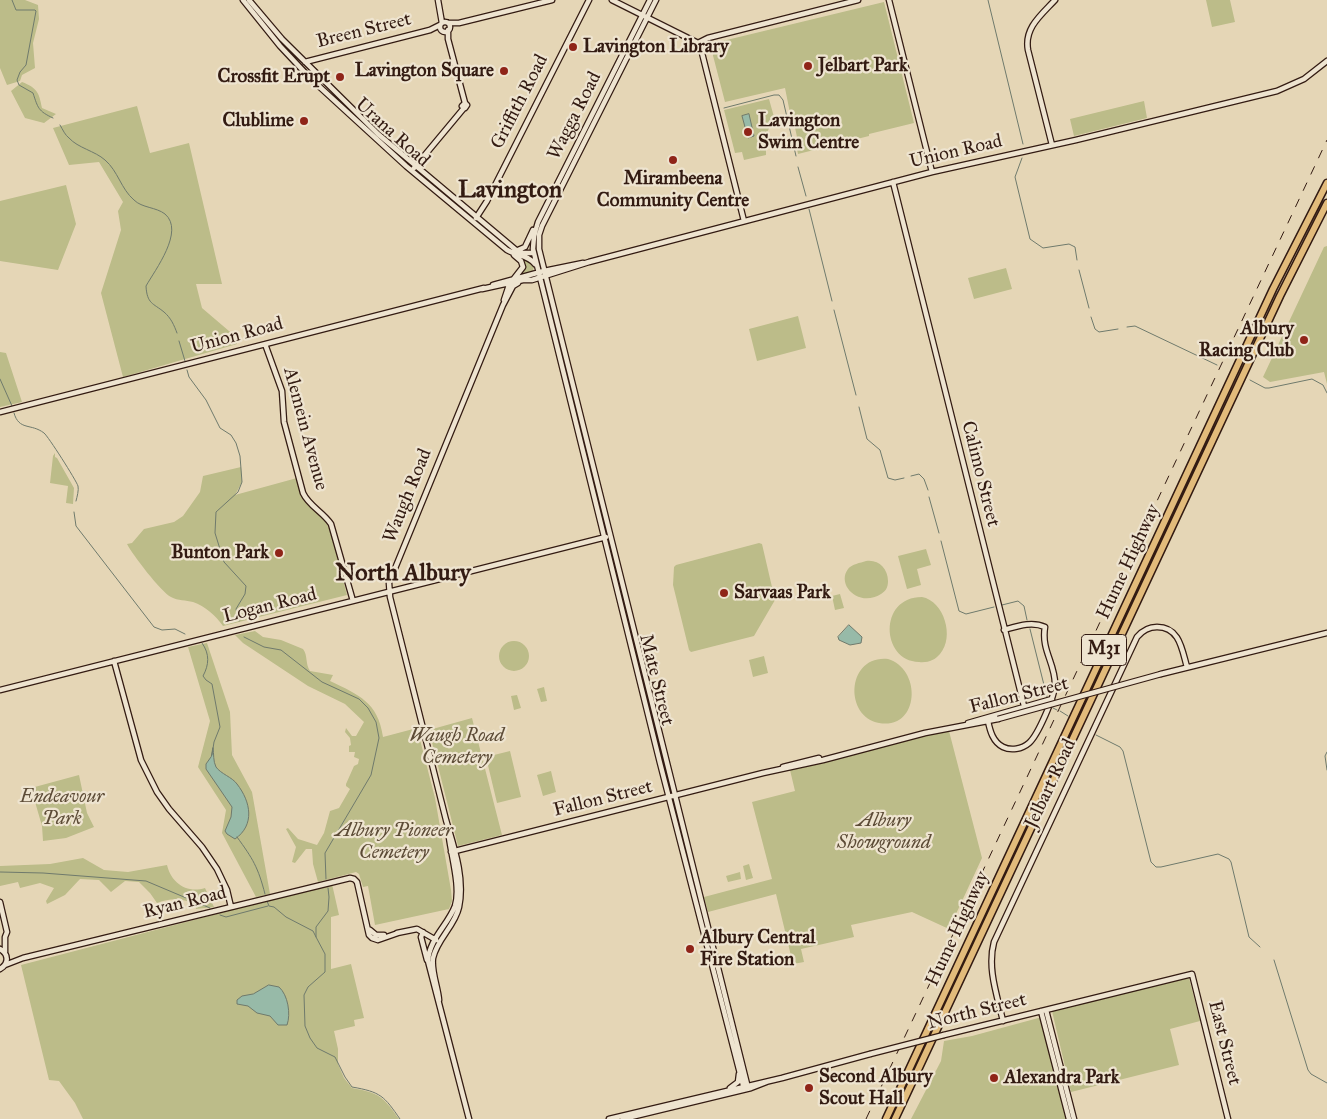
<!DOCTYPE html>
<html>
<head>
<meta charset="utf-8">
<style>
	body { margin:0 }
	canvas { display:block; background:#e5d6b6 }
</style>
</head>
<body>
<canvas width="1327" height="1119"></canvas>
<script>
const ctx = document.querySelector('canvas').getContext('2d');
ctx.lineJoin = 'round';
function paint(path, color) {
  ctx.fillStyle = color;
  ctx.fill(path, 'evenodd');
}
function stroke(path, color, width, dash) {
  ctx.strokeStyle = color;
  ctx.lineWidth = width;
  ctx.lineCap = dash ? 'butt' : 'round';
  ctx.setLineDash(dash || []);
  ctx.stroke(path);
}
function label(font, color, halo, rows, align = 'center') {
  ctx.font = font + ' "IM FELL Great Primer",serif';
  ctx.lineWidth = 4.5;
  ctx.setLineDash([]);
  ctx.textBaseline = 'middle';
  ctx.strokeStyle = halo;
  ctx.fillStyle = color;
  for (const [text, x, y, turn = 0] of rows) {
    ctx.save();
    ctx.translate(x, y);
    ctx.rotate((+turn || 0) * Math.PI / 180);
    ctx.textAlign = isNaN(turn) ? turn : align;
    if (halo) ctx.strokeText(text, 0, 0);
    ctx.fillText(text, 0, 0);
    ctx.restore();
  }
}
const green = new Path2D(`
	M0,0H25L38,5L39,19L33,43L35,68L22,75L20,81L7,85L0,68Z
	M1206,0H1230L1235,22L1212,27Z
	M884,2L914,123L869,134V136L853,140V138L814,148V150L798,154L795,138L797,137L794,123H792L785,88L725,102L710,44Z
	M22,82C37,88 39,92 42,108L56,114L44,123L25,118L11,91Z
	M769,99L774,117L766,135V155L744,160L742,152L735,153L724,110Z
	M1144,101L1147,118L1074,136L1070,119Z
	M137,106L150,153L189,143L222,284H196L202,308L236,337L237,344L123,377L101,293L121,230L118,211L123,202L99,162L69,165L53,128Z
	M66,185L76,224L58,270L0,261V201Z
	M1327,246V384L1324,372L1270,382L1263,377L1324,247Z
	M520,258L527,259L534,266L533,271L520,274L523,270Z
	M1006,268L1012,289L974,299L968,278Z
	M798,316L806,348L757,361L749,329Z
	M0,352L6,353L22,402L0,407Z
	M55,453V457L57,458L74,488L73,504L66,503L68,486L50,483L53,456Z
	M241,467L242,482L235,495L297,478L302,497L306,503L325,520L331,533L347,595L223,626C216,616 205,606 193,602C186,600 178,601 171,597C161,592 132,554 127,544L132,543L144,529L174,522L183,516L200,492L203,476Z
	M759,543L762,544L775,600L754,636L691,652L689,650L673,585L674,567L676,565Z
	M926,549L931,565L917,569L921,585L907,589L898,556Z
	M866,561C878,559 888,568 888,581C888,587 886,591 881,594C859,608 836,585 848,569C852,564 860,563 866,561Z
	M840,594L844,608L835,610L832,596Z
	M922,597C944,601 955,637 940,654C935,660 928,663 919,662C881,661 878,597 922,597Z
	M255,631L263,637L281,640L303,649C308,655 305,664 310,671L333,675L330,681C359,695 378,702 383,737L417,728L435,798L451,890L452,901L449,909L375,925L368,886L363,887L359,874L356,872L318,882L313,864L312,849H306L295,863L292,862L296,847L286,829L288,828L298,839L317,845L324,833L330,811L339,808L350,789L346,786V784L354,766L358,764L359,759L354,757L355,752H349V746L351,745L350,738L345,732L346,728L352,736H356L364,722L345,704L308,686L243,643L235,635Z
	M499 656a15 15 0 1 1 30 0a15 15 0 1 1-30 0Z
	M207,643L230,712L232,755L252,792L270,894L256,897L222,833L226,810L198,767L210,721L188,647Z
	M764,656L768,673L753,677L749,660Z
	M888,659C922,669 920,730 879,723C844,717 846,655 888,659Z
	M544,687L547,701L541,702L537,689Z
	M517,695L521,708L514,710L511,696Z
	M472,718L502,835L458,846L429,730Z
	M945,731H949L982,858L949,929L912,912L851,925L854,937L801,949L804,962L793,964L776,894L708,912L704,897L772,879L752,802L795,791L790,770Z
	M510,751L521,797L497,803L486,757Z
	M551,771L556,792L543,796L537,775Z
	M79,775L87,813L94,827L66,838L43,841L42,826L31,788Z
	M83,858L104,870L128,872L167,865C171,882 186,894 205,888L214,907L196,909L195,904C181,898 171,898 157,903L150,893L139,882L125,881L111,892L99,880L80,879L65,895L47,904L46,901L54,888L40,883L20,888L18,882L0,886V866L50,864Z
	M749,864L753,878L746,880L743,866Z
	M740,872L741,879L728,882L726,876Z
	M332,884L339,915L331,917V969L351,964L364,1018L354,1020L355,1026L334,1031L338,1049V1064L344,1078L352,1088C379,1093 383,1096 399,1119H83L75,1103L59,1081L49,1080L21,965Z
	M1189,978L1200,1021L1170,1029L1179,1065L1071,1092L1052,1011Z
	M1042,1017L1067,1119H911L941,1061L944,1041L972,1036Z`);
const water = new Path2D(`
	M749,114L754,136L748,138L742,116Z
	M849,625L862,637L861,643L850,645L839,640L838,637Z
	M213,748C214,754 213,761 216,767C221,774 232,777 237,784C251,802 255,825 235,839L227,834L225,831L231,817L232,807L206,769V764L211,757Z
	M269,985L279,987C288,995 291,1014 287,1025H278L270,1016L257,1013L248,1006L237,1004V1000L242,996L253,994Z`);
const stream = new Path2D(`
	M12,0L16,10H35L36,11L26,65L20,72L17,80L19,85L33,93C38,108 38,111 53,118
	M988,0L1023,144
	M724,108L774,95H779L783,100L796,156
	M60,125C63,130 65,135 69,138C78,148 95,151 105,160C118,171 121,189 134,200C142,208 156,207 165,214C185,231 155,270 146,286C147,304 153,303 164,312C171,318 174,325 177,333
	M1022,158L1015,177L1030,239L1043,248L1069,244L1075,247L1077,260
	M798,167L806,196
	M809,209L832,301
	M1079,270L1089,308
	M834,310L856,395
	M1091,317L1095,329L1099,332L1118,329
	M1127,327L1135,326L1217,365
	M179,341L185,361
	M187,370L189,377L206,400L220,428L231,435L236,443L240,456L242,482L238,492L216,512L215,533L224,562L246,586L245,594L236,609L239,621
	M0,379L12,406
	M1250,380L1265,388H1269L1312,379L1323,385L1327,393
	M859,407L867,439L880,450L888,478L895,480L904,478
	M14,413C19,431 31,423 44,433C48,436 76,480 78,486C79,490 77,497 76,501
	M911,476L919,474L924,479L928,490
	M929,497L939,533
	M74,512L76,526L154,627L162,630L175,629L185,634
	M941,541L959,611L966,614L994,607
	M1002,605L1018,601L1024,606L1027,620
	M1030,629L1047,697
	M244,637L264,647L281,650L322,682L359,699L368,708L376,722L379,738L371,775L325,853L326,879
	M202,643C210,654 209,665 203,676L206,680L212,684L220,727L214,742L212,755
	M1053,708L1057,710
	M1060,711L1068,716
	M1096,735L1120,747L1123,751L1151,862L1156,867H1161L1218,854L1229,859L1231,862L1249,937L1260,947
	M1327,752L1325,756L1327,770
	M237,837C253,859 258,867 265,894
	M0,872L43,873L146,881L210,908
	M328,888L329,897L328,911L316,927V937L325,954V972L308,987L304,995L305,1026L310,1038L317,1048L335,1057L345,1077L352,1087C381,1092 384,1096 400,1119
	M267,901L269,906L274,907L286,917L313,931L316,937
	M220,915L226,917L268,906
	M1274,960L1308,1070L1311,1074L1327,1083`);
const secondary = new Path2D(`
	M243,0L280,46L311,79L406,166L507,250C517,256 528,255 535,264
	M249,0L282,39L378,134L516,250L523,253H534
	M438,0L442,23
	M612,0L698,43
	M650,0L538,222L534,236L533,249L660,763L744,1089
	M656,0L542,226L539,235V249L748,1088
	M889,0L932,172
	M440 27a5 5 0 1 1 10 0a5 5 0 1 1-10 0Z
	M449,23H459L552,0
	M448,30V39L465,103
	M698,43L702,53L744,221
	M698,43L708,38L858,0
	M305,62L430,30L440,25
	M465,103L467,105L465,108L462,106Z
	M1052,145L1028,50C1024,28 1041,15 1055,0
	M414,168L464,108
	M893,182L1024,706
	M476,218L487,201L589,0
	M518,250L525,247L533,230
	M493,285L544,271L583,263
	M482,289L523,280H532L589,262L932,172L1076,140L1277,91L1304,79L1327,61
	M504,300L509,285L523,267L521,261L514,255
	M265,344L282,391L284,422L303,493C309,506 323,512 331,524L353,601
	M0,412L484,288
	M114,661L141,760L157,792L169,809L202,847L217,869L227,890L231,907
	M1161,674L1327,633
	M0,690L606,537
	M988,721C990,731 993,742 1003,747C1011,751 1022,749 1029,743C1038,735 1055,696 1055,684C1055,663 1041,650 1045,627C1032,621 1018,626 1004,630
	M968,723L1052,699
	M783,767L819,758
	M449,837C451,855 461,888 455,906C448,925 429,939 428,961L469,1119
	M451,852L763,773L823,760L925,733L998,719
	M0,902L7,932L5,937V952
	M370,930L376,935H384
	M423,932L421,937L427,960
	M397,933L417,929L436,940
	M0,949C9,954 9,964 0,969
	M5,965L23,958L350,878L354,879L357,882L369,935L372,938L378,940L398,933
	M439,1000C438,987 431,971 433,958C437,939 455,926 459,907C465,878 454,847 446,820L390,597L389,583L503,305L513,286L518,283
	M1046,1010L1074,1119
	M1041,1011L1069,1119
	M1003,1021C997,995 987,968 994,942L1137,637C1142,631 1149,627 1157,627C1180,627 1182,650 1187,667
	M944,1035L1192,974L1228,1119
	M730,1088L738,1082L739,1074
	M609,1119L782,1078L870,1054
	M623,1119L751,1088L769,1081`);
const highway = new Path2D(`
	M886,1119L1273,289L1327,183
	M895,1119L1280,296L1327,203`);
const rail = new Path2D(`
	M866,1119L1327,140`);
const secondaryBridge = new Path2D(`
	M998,719L1161,674
	M870,1054L944,1035`);
const markers = [
	[573,47,5,"#8f2418"],
	[808,66,5,"#8f2418"],
	[504,71,5,"#8f2418"],
	[340,77,5,"#8f2418"],
	[304,121,5,"#8f2418"],
	[748,132,5,"#8f2418"],
	[673,160,5,"#8f2418"],
	[1304,340,5,"#8f2418"],
	[279,553,5,"#8f2418"],
	[724,593,5,"#8f2418"],
	[690,949,5,"#8f2418"],
	[994,1078,5,"#8f2418"],
	[809,1088,5,"#8f2418"]
];
const shields = [
	[1104,650,45]
];
const shieldNames = [
	["M31",1104,650]
];
const streetNames = [
	["Breen Street",364,31,-14],
	["Griffith Road",520,102,-63],
	["Wagga Road",575,116,-63],
	["Urana Road",392,133,42],
	["Union Road",956,152,-13],
	["Union Road",237,336,-15],
	["Alemein Avenue",305,429,75],
	["Calimo Street",980,474,76],
	["Waugh Road",408,496,-68],
	["Hume Highway",1129,562,-65],
	["Logan Road",270,606,-14],
	["Mate Street",656,680,76],
	["Fallon Street",1019,696,-14],
	["Jelbart Road",1051,784,-65],
	["Fallon Street",603,799,-14],
	["Ryan Road",185,903,-14],
	["Hume Highway",958,929,-65],
	["North Street",977,1012,-14],
	["East Street",1224,1043,76]
];
const poiNames = [
	["Lavington Library",583,47],
	["Jelbart Park",818,66],
	["Lavington Square",494,71,"right"],
	["Crossfit Erupt",330,77,"right"],
	["Clublime",294,121,"right"],
	["Lavington",758,121],
	["Swim Centre",758,143],
	["Mirambeena",673,179,"center"],
	["Community Centre",673,201,"center"],
	["Albury",1294,329,"right"],
	["Racing Club",1294,351,"right"],
	["Bunton Park",269,553,"right"],
	["Sarvaas Park",734,593],
	["Albury Central",700,938],
	["Fire Station",700,960],
	["Second Albury",819,1077],
	["Scout Hall",819,1099],
	["Alexandra Park",1004,1078]
];
const parkNames = [
	["Waugh Road",457,736],
	["Cemetery",457,758],
	["Endeavour",62,797],
	["Park",62,819],
	["Albury",884,821],
	["Showground",884,843],
	["Albury Pioneer",394,831],
	["Cemetery",394,853]
];
const districtNames = [
	["Lavington",510,191],
	["North Albury",403,574]
];
paint(green, '#bcbc89');
paint(water, '#97baa8');
stroke(water, '#6f7a6c', 1);
stroke(stream, '#6f7a6c', 1);
stroke(secondary, '#331b12', 7);
stroke(highway, '#331b12', 9);
stroke(secondary, '#eee4d0', 4.5);
stroke(highway, '#e2bb7b', 6);
stroke(rail, '#331b12', 1, [9, 9]);
stroke(secondaryBridge, '#331b12', 7, []);
stroke(secondaryBridge, '#eee4d0', 4.5);
for (const [x, y, r, color] of markers) {
  const dot = new Path2D();
  dot.arc(x, y, r, 0, 2 * Math.PI);
  ctx.fillStyle = color;
  ctx.fill(dot);
  stroke(dot, '#eee4d0', 2);
}
for (const [x, y, w] of shields) {
  const box = new Path2D();
  box.roundRect(x - w / 2, y - 15.5, w, 31, 4);
  ctx.fillStyle = '#eee4d0';
  ctx.fill(box);
  stroke(box, '#331b12', 1);
}
label('bold 18px', '#331b12', null, shieldNames);
label('19px', '#331b12', '#eee4d0', streetNames);
label('bold 19px', '#331b12', '#eee4d0', poiNames, 'left');
label('italic 19px', '#5c4b36', '#eee4d0', parkNames);
label('bold 24px', '#331b12', '#eee4d0', districtNames);
</script>
</body>
</html>
